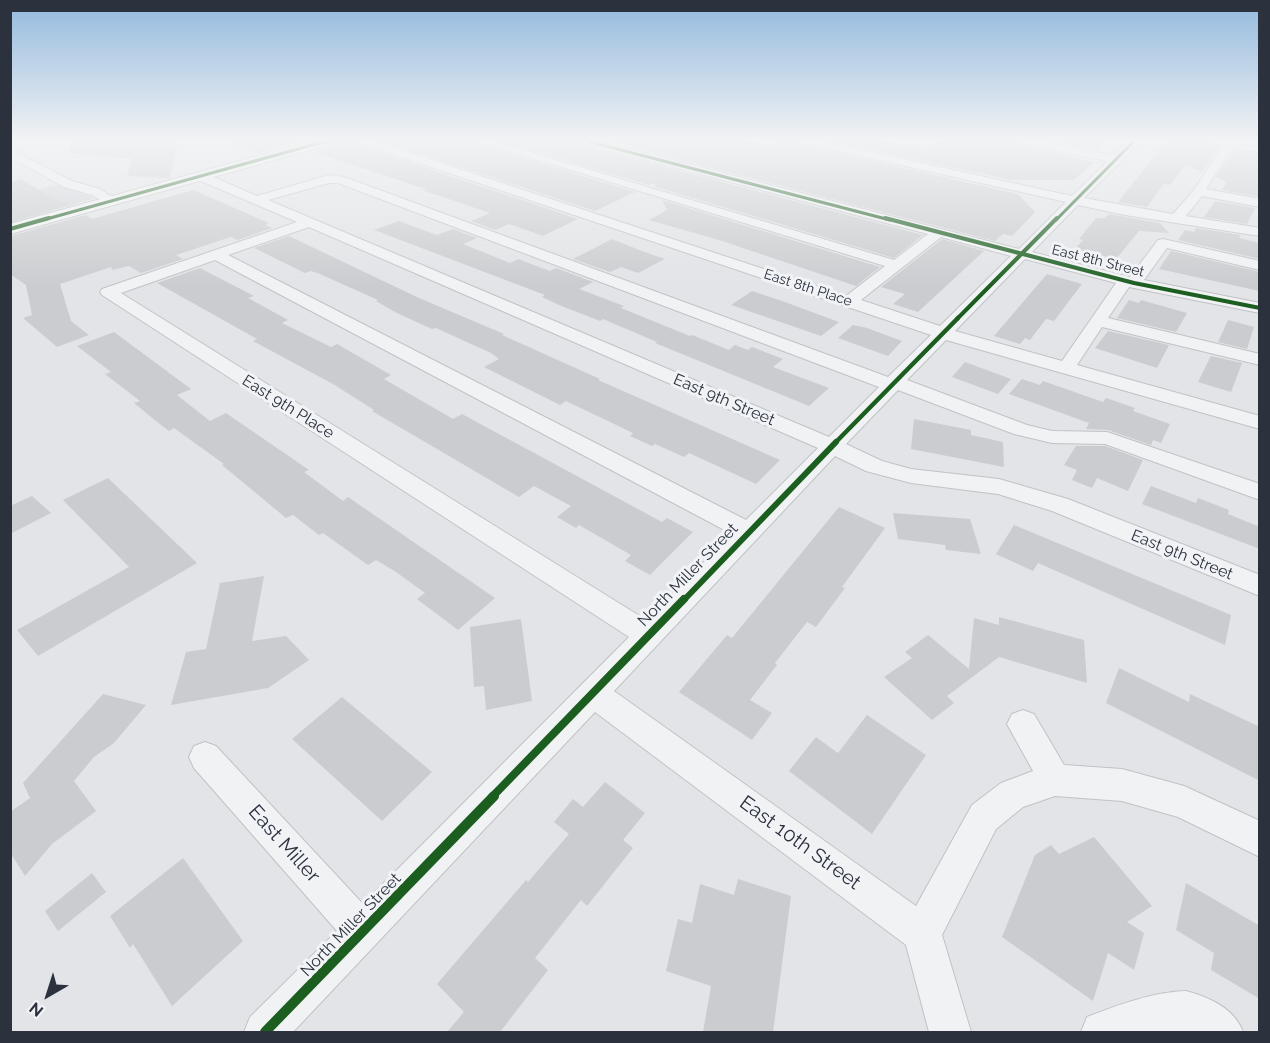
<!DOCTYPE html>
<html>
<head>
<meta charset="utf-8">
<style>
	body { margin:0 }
	#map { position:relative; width:1270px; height:1043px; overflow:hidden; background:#e2e4e7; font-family:Raleway,sans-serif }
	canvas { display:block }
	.frame { position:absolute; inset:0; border:12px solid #2b323e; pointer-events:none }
	.north { position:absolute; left:18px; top:965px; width:60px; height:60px; -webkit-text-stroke:4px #f1f3f6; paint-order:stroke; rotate:219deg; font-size:16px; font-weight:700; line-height:24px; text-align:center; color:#2b323e }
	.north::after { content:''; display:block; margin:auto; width:21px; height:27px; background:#2b323e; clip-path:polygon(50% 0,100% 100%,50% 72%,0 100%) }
</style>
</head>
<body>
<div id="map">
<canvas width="1270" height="1043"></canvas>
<div class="frame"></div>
<div class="north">N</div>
</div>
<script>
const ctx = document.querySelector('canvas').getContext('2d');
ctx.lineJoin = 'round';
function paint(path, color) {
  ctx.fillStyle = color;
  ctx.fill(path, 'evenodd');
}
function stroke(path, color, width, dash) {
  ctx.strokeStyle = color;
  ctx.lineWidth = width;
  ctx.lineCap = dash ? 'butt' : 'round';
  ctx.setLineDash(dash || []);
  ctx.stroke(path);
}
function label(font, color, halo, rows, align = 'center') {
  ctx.font = font + ' Raleway,sans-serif';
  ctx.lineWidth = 6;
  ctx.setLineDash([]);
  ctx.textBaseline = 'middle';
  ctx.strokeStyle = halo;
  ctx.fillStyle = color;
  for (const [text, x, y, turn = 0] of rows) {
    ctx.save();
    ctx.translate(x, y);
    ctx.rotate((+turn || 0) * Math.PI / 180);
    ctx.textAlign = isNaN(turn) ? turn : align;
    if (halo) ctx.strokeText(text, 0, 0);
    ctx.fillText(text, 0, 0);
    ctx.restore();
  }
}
const built = new Path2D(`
	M57,185L92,197V199L11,223V197Z`);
const building = new Path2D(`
	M70,140H179L170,178H167L127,176L132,159L70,153Z
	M228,140H308L259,153Z
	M339,140H354L356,144L578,219L543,236L509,224L495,230L471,221L490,213L422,190L426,189L313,152L336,145Z
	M377,140H471L472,142L635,192L595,211Z
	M496,140H576L578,144L923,235L894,258L656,187L654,183L649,185Z
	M603,140H744L773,146L774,140H795L802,145L1018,194L1035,212L1012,236L1003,234L995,241Z
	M825,140H875L924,149L938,140H1012L1019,145L1094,162L1074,180H1011Z
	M1046,140H1106L1096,149Z
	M1167,140H1213L1210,143L1221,145L1203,172L1186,165L1170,185L1164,184L1147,207L1118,202Z
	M1235,148L1260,152V197L1222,190L1227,182L1216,177Z
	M21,179L49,196L69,205L10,222V182Z
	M193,190L269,223L265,225L272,228L238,240L231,237L176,255L183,259L141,273L129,266L112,270L111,267L60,284L71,321L89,335L57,347L23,318L32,315L26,285L10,274V236L86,215L92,219Z
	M662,200L880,267L856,286L719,240L649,220L667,210Z
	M1215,201L1255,208L1247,224L1204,217Z
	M1109,214L1160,223L1169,233L1139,231L1116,259L1075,249L1083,240L1079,239L1096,218H1105Z
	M399,221L437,235L453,229L477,238L463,244L510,263L518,259L550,271L556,268L593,282L579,289L624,306L621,308L690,336L692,335L729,350L735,345L748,350L752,347L783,359L773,367L829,388L809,406L655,343L657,342L603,319L600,321L559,305L542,297L545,295L374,230Z
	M1196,228L1241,235L1239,238L1260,243V259L1178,240L1185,230L1194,232Z
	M289,236L419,298L504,334L502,335L600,379L598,380L780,460L756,484L689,453L684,457L655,444L652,446L630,436L633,433L566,401L560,405L484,367L499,359L491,353L436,328L432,329L397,313L376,301L378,300L320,274L311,271L305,273L254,248Z
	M612,239L642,251L665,259L638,273L621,267L610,272L573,259Z
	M942,239L984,251L918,312L893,304L905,294L881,287Z
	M1171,251L1260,272V291L1159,269Z
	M200,268L254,296L248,298L288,320L282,323L331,347L337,344L391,375L384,379L453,419L462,414L662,522L667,518L693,532L650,575L625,561L631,555L579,525L576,528L557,517L571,506L534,486L519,497L372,411L374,410L333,384L253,341L257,339L157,283Z
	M1047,274L1082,284L1054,321L1046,319L1030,340L1025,338L1020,344L994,336Z
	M752,291L782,301L839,322L821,336L731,305Z
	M1129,300L1139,303L1141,300L1187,313L1176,332L1117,318Z
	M1228,320L1254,327L1247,349L1218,342Z
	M853,325L867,328L902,341L888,356L838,338Z
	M1108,331L1169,345L1157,368L1095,348Z
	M114,332L191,389L177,395L210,421L226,413L309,470L304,472L343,501L348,497L495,598L458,630L417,599L425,593L396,572L376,560L368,565L323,533L319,535L293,515L286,518L222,465L224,464L174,428L169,431L156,421L134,403L140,401L105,374L111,372L77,346Z
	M1211,356L1242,363L1231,392L1198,382Z
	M965,362L1011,379L998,394L952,377Z
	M1022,379L1040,385L1043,381L1103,402L1106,398L1135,408L1133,411L1170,424L1161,443L1153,440L1151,445L1108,430L1086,429L1089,423L1009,394Z
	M914,419L971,430V435L1003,442L1004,467L911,449Z
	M1076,446H1105L1143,460L1128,491L1097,478L1092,488L1072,480L1077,470L1064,465Z
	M108,478L197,563L38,656L17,630L129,567L63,500Z
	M1151,486L1196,503L1198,498L1229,510L1228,514L1260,527V549L1142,504Z
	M32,496L51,513L10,534V506Z
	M839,507L885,528L842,587L845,588L816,627L807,622L775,663L777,665L750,700L772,713L752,740L679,692L727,635L732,638Z
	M893,513L970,519L981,554L946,550L945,545L898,539Z
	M1014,525L1231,615L1225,645L1038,563L1033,571L996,554Z
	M264,576L252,641L286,636L309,660L268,688L171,705L186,652L206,649L220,583Z
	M999,617L1084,640L1087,683L999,657L947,696L954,703L932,720L884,677L912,658L905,652L928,635L969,669L974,618L999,625Z
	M521,619L532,701L486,710L484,686L474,687L470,627Z
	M1119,668L1189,702L1190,694L1260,727V781L1106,703Z
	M103,694L146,705L114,743L94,757L74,781L96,811L52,844L25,876L10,852V812L30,798L23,783Z
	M342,697L432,772L382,821L292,739Z
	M867,715L926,755L872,834L789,771L816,737L838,753Z
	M605,782L645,813L623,840L633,848L587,906L581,900L535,958L548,970L500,1032H447L464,1012L437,984L526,880L528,882L569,834L554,822L573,799L583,807Z
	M1094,837L1152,906L1127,922L1144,933L1134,970L1108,953L1093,1001L1002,937L1035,855L1051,845L1059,854Z
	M183,858L243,941L172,1006L133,944L130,948L110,916Z
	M92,873L106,892L58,931L45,911Z
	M738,879L791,896L773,1032H703L711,986L666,971L678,919L692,923L700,884L734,895Z
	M1186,883L1260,926V999L1211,970L1214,953L1176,930Z`);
const minor = new Path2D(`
	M356,140H371L846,296L885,266L473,140H489L894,260L928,234L579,142L578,140H595L1019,249L1066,202L802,143L797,140H816L1072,196L1108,161L1019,143L1014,140H1035L1114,155L1129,140H1140L1122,161L1084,198L1173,214L1194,190L1227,140H1237L1206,189L1260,199V207L1202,196L1186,216L1260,228V236L1125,215L1078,205L1032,252L1130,277L1158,240L1163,239L1260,261V270L1167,248L1144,280L1260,303V313L1129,287L1108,318L1260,354V365L1102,327L1077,365L1260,416V429L946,340L907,380L1027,425L1052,431L1107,432L1260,484V500L1105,444L1052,443L1014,434L898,390L846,444L882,461L911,469L999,479L1068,499L1260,575V596L1052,511L998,494L911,483L866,471L835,456L614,691L916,906L972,805L1001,783L1033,771L1007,724L1012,714L1023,710L1034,714L1064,765L1122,769L1184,786L1260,821V857L1178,817L1122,801L1055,796L1023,807L996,829L942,935L971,1032H929L906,945L595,712L293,1032H244L250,1017L337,931L194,768L189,757L194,746L205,742L216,746L363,904L629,637L102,295L100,292L102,289L297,222L196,179V173H204L257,196L329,175L344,177L888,377L931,335L357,142ZM329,183H338L879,387L829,437L268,200ZM309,227L818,448L746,520L228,255ZM941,237L1011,256L940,326L861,300ZM1025,259L1116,283L1062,361L955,331ZM215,260L732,534L646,620L121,293Z
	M10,149L72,181L100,189L119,201L118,204H108L92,195L64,187L10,157Z
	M1186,991C1209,997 1235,1009 1243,1032H1081L1087,1017C1118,1005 1153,992 1186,991Z`);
const major = new Path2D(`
	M316,140H337L335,143L10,234V224Z`);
const cyclewayFar5 = new Path2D(`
	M583,140L890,220
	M43,220L330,140
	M1056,220L1135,140`);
const cyclewayFar4 = new Path2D(`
	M885,218L1134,283L1260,308
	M10,229L49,218
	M957,319L1057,218`);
const cyclewayFar3 = new Path2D(`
	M834,444L958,318`);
const cyclewayFar2 = new Path2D(`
	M683,601L836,442`);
const cyclewayFar1 = new Path2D(`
	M492,797L684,599`);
const cycleway = new Path2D(`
	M265,1032L494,796`);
const farStreetnames = [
	["East 8th Street",1098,261,14],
	["East 8th Place",808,288,18]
];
const streetNames = [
	["East 9th Street",724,400,23],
	["East 9th Place",288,407,32],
	["East 9th Street",1182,555,22],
	["North Miller Street",688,575,-46],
	["North Miller Street",351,925,-46]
];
const nearStreetnames = [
	["East 10th Street",800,843,36],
	["East Miller",284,844,48]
];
paint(built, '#d1d4da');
paint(building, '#cbcccf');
stroke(minor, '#c1c2c5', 2);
stroke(major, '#bfc1c4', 2);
paint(minor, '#f1f2f4');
paint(major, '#f6f6f6');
stroke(cyclewayFar5, '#1b5e20', 3);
stroke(cyclewayFar4, '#1b5e20', 4);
stroke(cyclewayFar3, '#1b5e20', 4.5);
stroke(cyclewayFar2, '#1b5e20', 6);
stroke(cyclewayFar1, '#1b5e20', 8);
stroke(cycleway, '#1b5e20', 10);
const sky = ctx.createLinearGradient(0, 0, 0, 286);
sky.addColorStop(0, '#93b9de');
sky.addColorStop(0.49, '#f2f3f4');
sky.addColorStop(1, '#f2f3f400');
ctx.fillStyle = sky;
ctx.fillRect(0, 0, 1270, 286);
label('14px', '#2b323e', '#f1f3f6', farStreetnames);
label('16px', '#2b323e', '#f1f3f6', streetNames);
label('20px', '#2b323e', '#f1f3f6', nearStreetnames);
</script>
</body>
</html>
